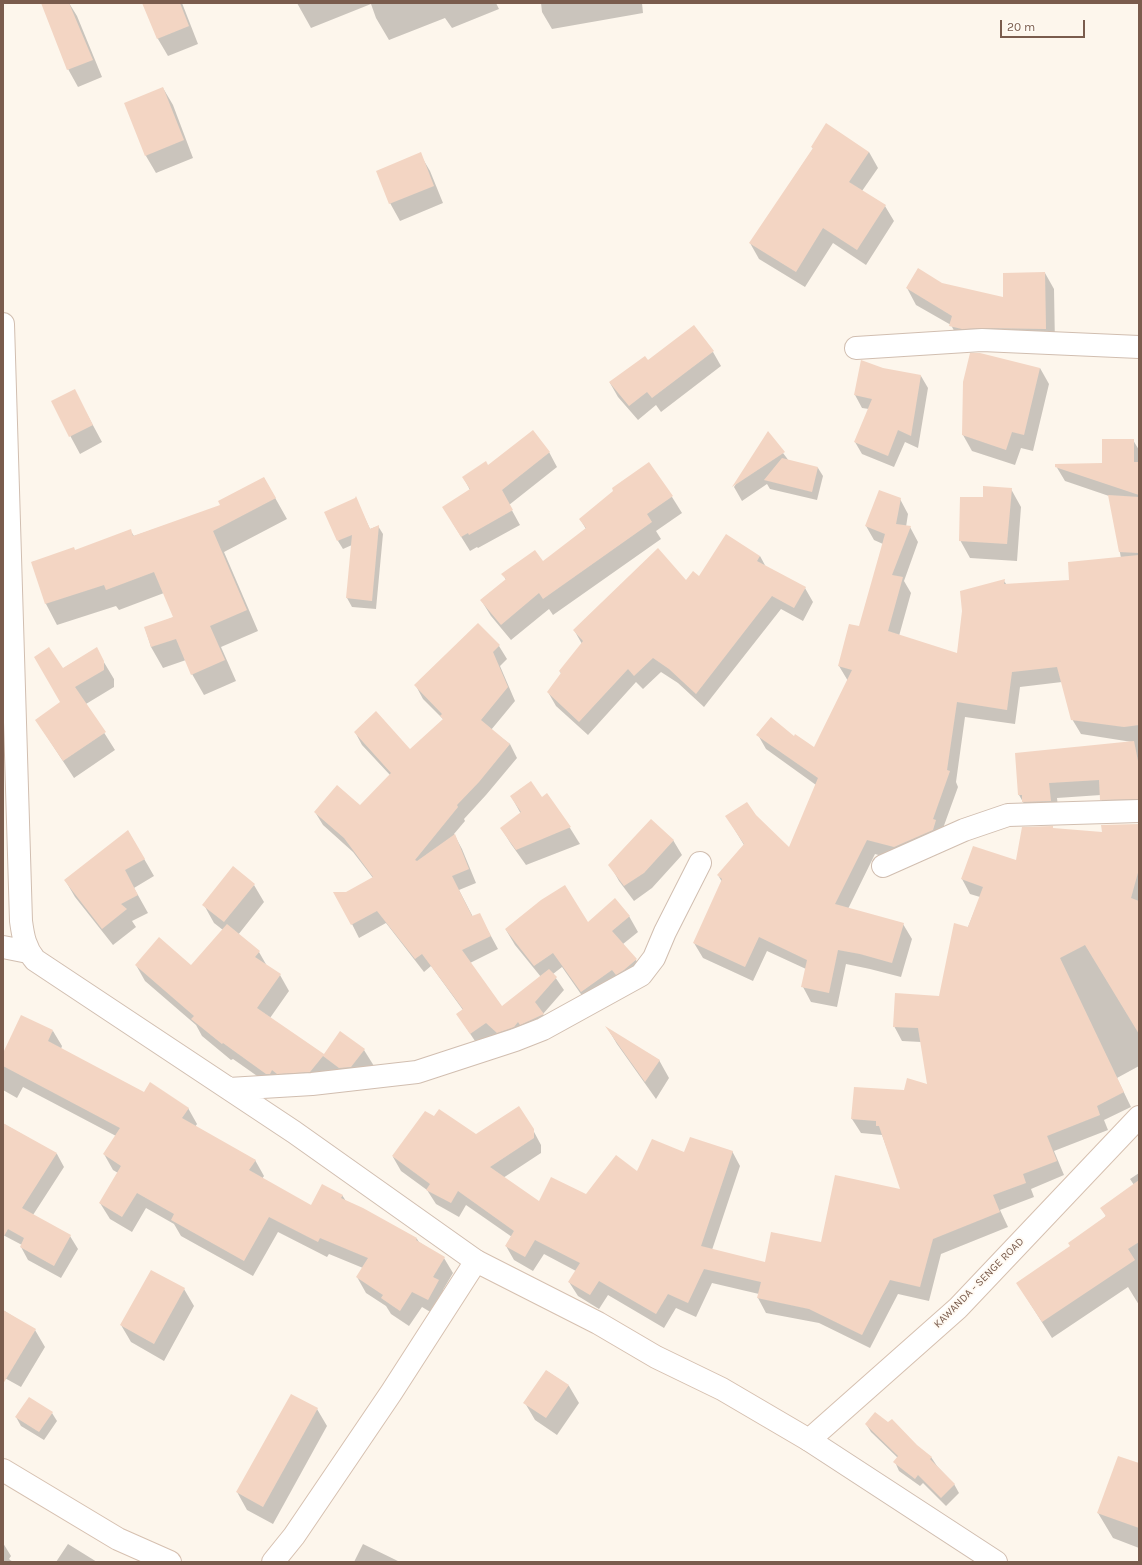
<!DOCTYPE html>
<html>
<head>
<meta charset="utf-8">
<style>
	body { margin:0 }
	#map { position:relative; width:1142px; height:1565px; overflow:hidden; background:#fdf6ec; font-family:Karla,sans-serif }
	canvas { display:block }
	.frame { position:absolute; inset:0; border:4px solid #7a5c4d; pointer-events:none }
	.scale { position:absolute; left:1000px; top:20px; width:85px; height:18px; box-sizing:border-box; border:2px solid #7a5c4d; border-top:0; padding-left:5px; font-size:12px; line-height:14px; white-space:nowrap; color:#7a5c4d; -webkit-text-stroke:3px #fffaf3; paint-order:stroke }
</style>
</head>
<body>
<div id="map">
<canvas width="1142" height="1565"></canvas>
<div class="frame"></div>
<div class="scale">20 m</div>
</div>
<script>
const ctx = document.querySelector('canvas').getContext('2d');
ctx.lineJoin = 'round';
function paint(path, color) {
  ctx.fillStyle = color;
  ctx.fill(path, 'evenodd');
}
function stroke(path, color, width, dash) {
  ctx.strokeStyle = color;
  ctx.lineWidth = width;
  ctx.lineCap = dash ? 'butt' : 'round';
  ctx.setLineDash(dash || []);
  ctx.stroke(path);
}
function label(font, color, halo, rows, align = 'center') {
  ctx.font = font + ' Karla,sans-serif';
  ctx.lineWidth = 4;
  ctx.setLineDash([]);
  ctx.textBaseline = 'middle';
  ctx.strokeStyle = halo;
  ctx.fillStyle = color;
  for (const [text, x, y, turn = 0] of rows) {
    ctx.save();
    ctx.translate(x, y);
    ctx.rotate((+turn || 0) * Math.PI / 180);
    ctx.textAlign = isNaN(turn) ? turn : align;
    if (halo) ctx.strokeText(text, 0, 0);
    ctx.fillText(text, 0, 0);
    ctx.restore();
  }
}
const shadow = new Path2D(`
	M56,3H69L77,16L102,77L78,87L68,69Z
	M143,3H182L198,44L168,56L158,39Z
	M297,3H496L499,9L452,28L445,18L389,40L376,18L371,4L311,28Z
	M541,3H642L643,13L552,29L542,12Z
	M163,88L173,105L193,158L156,173L146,156Z
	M812,147L869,152L878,168L862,191L885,206L894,221L866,265L833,243L805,287L759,259L750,243L813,149Z
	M420,154L430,171L443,203L400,221L390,203Z
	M1045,273L1054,289L1055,345L960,342L951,325L916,305L907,288L941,284L1004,298Z
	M713,352L721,366L661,412L656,405L638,420L618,397L610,383L648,361Z
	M862,362L883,369L921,376L928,388L918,448L905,442L894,467L862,454L855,442L869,409L862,408L855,395Z
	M1040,368L1049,384L1033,451L1021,448L1015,465L972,451L963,435Z
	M74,390L102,442L80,454L52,402Z
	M768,433L789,461L818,468L823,476L817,500L770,489L767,484L742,501L734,487Z
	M1133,440L1139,450V813L1109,814L1101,799V795L1057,798L1059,816H1031L1019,795L1132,742L1081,734L1072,719L1062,682L1020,687L1015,724L965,717L956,782L958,787L942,831L903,862L875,854L848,909L903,924L912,939L901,977L870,969L846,964L837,1007L811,1002L803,987L806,969L767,951L753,981L703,958L694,943L722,882L718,875L744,845L727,817L755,816L789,849L816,785L766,749L758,735L794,737L815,748L848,681L839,666L860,628L883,544L874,540L866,526L900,499L908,514L906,527H910L918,542L904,581L911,593L899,636L958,654L1004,581L1007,585L1071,581L1121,558L1109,496L1065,481L1056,466L1103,464Z
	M549,452L557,467L509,505L520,525L478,548L477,547L470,551L452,522L470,490L463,477L488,466Z
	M649,463L672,497L682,513L656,531L661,539L553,615L549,609L511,640L491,616L481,600L506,580L503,574L543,563L586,529L580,519Z
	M264,478L287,519L224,552L258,631L221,647L236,681L204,695L192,674L186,660L163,668L151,647L145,628L174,617L164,593L119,610L116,606L57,625L46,604L32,562L75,551L130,530L134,536L221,506Z
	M1011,489L1021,507L1017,561L970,558L960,540L984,498Z
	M356,499L370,529L378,526L383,534L376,609L352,607L347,598L352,545L343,549L338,541Z
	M760,556L766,567L805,588L813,602L803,621L781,609L704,707L678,683L661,672L643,689L636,682L588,735L556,706L548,692L561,674L560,671L582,644L574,630L686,581Z
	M478,625L499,646L507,659L500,666L515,701L491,730L510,744L517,758L486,795L464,819L465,821L454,834L462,849L476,883L459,890L473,917L479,914L498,949L470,963L502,1007L541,977L515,945L506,930L588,924L629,916L638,932L623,944L636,960L645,975L590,1007L562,967L553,974L564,990L543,1014L551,1028L479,1047L457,1014L463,1010L431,966L424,972L386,923L359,938L352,924L346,893L373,878L353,852L323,825L315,812L360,807L390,775L362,745L355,732L410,750L444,720L423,699L416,686Z
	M96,649L114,679V687L86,704L115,750L74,778L36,720L62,703V669Z
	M546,795L570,828L580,844L526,865L511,844L501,828L521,814L511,796L542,798Z
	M1053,829L1139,846V1066L1117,1078L1131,1107L1104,1120L1108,1130L1054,1151L1064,1175L1031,1189L1034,1197L1000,1210L1008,1227L941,1254L929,1301L898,1294L870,1348L819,1323L766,1313L758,1298L759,1294L712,1283L696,1317L676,1308L664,1328L608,1295L599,1309L578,1296L569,1282L576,1271L544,1254L533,1271L514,1260L506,1246L512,1237L466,1205L459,1217L436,1204L427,1190L401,1171L393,1157L476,1135L533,1130L541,1145V1153L503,1178L539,1203L586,1196L684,1153L732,1151L740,1166L712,1250L766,1263L822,1244L902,1190L882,1135L861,1133L852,1119L905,1091L928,1085L921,1042L902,1041L894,1026L940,997L980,897L970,894L962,879L1017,861Z
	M128,831L154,876L134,888L148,913L132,921L136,927L113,945L75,897L65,880Z
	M673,840L682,855L652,888L634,901L619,881L610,865Z
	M254,885L264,902L238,935L259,952L267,966L280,975L289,991L270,1018L324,1056L340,1033L364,1050L374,1066L277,1090L233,1059L231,1060L202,1036L196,1025L145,981L136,965L191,966L223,930L214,923L204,905Z
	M608,1029L659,1060L669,1078L656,1099L617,1044Z
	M53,1031L62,1046L61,1049L144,1093L188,1108L197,1124L195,1127L255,1160L264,1176L262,1179L312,1207L342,1195L346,1201L417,1239L419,1242L444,1258L453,1273L443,1290L447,1297L437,1316L422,1307L409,1326L391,1314L386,1306L366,1293L357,1277L363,1268L329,1254L327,1257L278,1232L253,1276L181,1236L174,1224L146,1208L132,1232L110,1219L100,1203L118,1173L113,1170L104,1154L116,1136L23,1087L17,1098L3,1090V1054Z
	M4,1124L57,1154L64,1167L33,1215L70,1236L78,1249L61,1278L28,1260L21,1247L22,1245L3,1235V1126Z
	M1139,1173V1305L1128,1287L1052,1338L1017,1283L1071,1247L1106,1216L1101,1208L1134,1185L1130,1179Z
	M184,1289L194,1306L164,1361L131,1342L121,1325Z
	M3,1310L35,1330L45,1347L21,1387L3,1377Z
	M547,1371L569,1386L579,1403L557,1435L535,1420L525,1403Z
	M317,1409L327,1426L273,1524L247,1510L237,1492Z
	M52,1413L57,1421L44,1440L21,1426L16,1417Z
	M866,1424L917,1446L931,1457L937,1466L954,1484L959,1493L946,1506L923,1483L920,1486L899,1471L895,1462L898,1458L871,1432Z
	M1139,1464V1548L1113,1538L1098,1513Z
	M3,1543L11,1556L9,1559L13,1562H3Z
	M68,1544L97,1562H56Z
	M363,1544L400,1562H354Z`);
const building = new Path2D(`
	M41,3H69L93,60L67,70Z
	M142,3H180L189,26L157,39Z
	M163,87L184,140L145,156L124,103Z
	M826,123L869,152L849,182L886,205L857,250L823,228L796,272L749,243L813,148L811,147Z
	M421,152L434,186L389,204L376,171Z
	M918,268L942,283L1003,297V273L1045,272L1046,329L983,328L962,329L949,326L952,316L906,288Z
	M694,325L714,351L652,398L647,392L629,406L609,382L645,356L648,360Z
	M970,353H980L1040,368L1024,435L1012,432L1006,450L962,435L963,382Z
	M861,360L883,368L921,375L911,436L898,430L888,456L854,442L872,399L854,395Z
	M75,389L93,425L69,437L51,401Z
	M533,430L550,452L502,490L513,510L469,535L468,533L461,537L442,507L470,489L462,477L486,461L488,465Z
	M768,431L785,452L732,487Z
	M1102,439H1134V462H1139V495L1055,467V464L1102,463Z
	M782,458L818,467L812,492L764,480Z
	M649,462L673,496L647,514L652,522L543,599L539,593L501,625L480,600L506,579L501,574L535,550L543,561L586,528L579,519L613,491L612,488Z
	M264,477L276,498L213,531L247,610L210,626L225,660L191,675L176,639L151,647L144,627L173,617L154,572L106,590L104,585L45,604L31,562L74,547L75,550L131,529L133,536L220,505L218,501Z
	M983,486L1012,488L1007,544L959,541L960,497H983Z
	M879,490L901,498L896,524L911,526L892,575L903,577L888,631L957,653L962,611L960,591L1005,579L1004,584L1069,580L1068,562L1139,555V725L1124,727L1071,720L1057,667L1012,672L1007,710L957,702L947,770L950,771L933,819L936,820L933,830L894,847L867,840L835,904L904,923L892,963L860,954L838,950L829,993L801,987L807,960L759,937L745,967L693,943L722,879L717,875L744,844L725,816L747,802L756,815L789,847L818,778L756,735L771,717L794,736L795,734L814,747L852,670L838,666L849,624L859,626L885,534L865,526Z
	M1108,495L1139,497V553L1119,552Z
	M356,496L370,529L379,525L372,601L346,598L352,535L337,541L324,512L355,498Z
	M726,534L760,556L757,561L806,587L794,608L772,596L696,694L669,669L653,658L634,676L628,669L579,722L547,692L561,673L559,671L583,641L573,630L658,548L686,580L693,571L699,576Z
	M478,623L500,645L493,652L508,687L481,720L510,744L479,782L457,805L458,807L415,860L417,861L455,834L469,869L452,876L472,916L480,913L491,936L462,950L502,1006L549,969L557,977L535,1002L544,1014L520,1025L518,1022L514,1027L497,1033L486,1023L470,1034L456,1014L463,1009L422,954L415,959L377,911L351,925L333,892H346L373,877L344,838L314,812L337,785L360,805L391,773L354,732L376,711L410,749L443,719L440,716L442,714L414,685Z
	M49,647L63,668L97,647L104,661V670L75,687L106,732L63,761L35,720L60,702L34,657Z
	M1134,741L1139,766V799L1100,800L1099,780L1049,783L1051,801L1022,802V795H1018L1015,753Z
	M531,781L542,797L547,793L571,827L516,850L500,828L521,812L510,796Z
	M651,819L674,840L644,873L624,886L608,865Z
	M1139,824V869L1131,898L1139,901V1034L1085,945L1060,958L1124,1092L1097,1106L1100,1115L1047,1136L1057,1161L1023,1174L1026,1183L993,1195L1000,1212L933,1239L920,1287L890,1280L862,1335L809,1309L757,1298L761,1282L704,1269L688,1303L668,1294L656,1314L599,1281L590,1295L568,1282L580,1263L535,1240L525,1257L505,1246L514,1231L458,1191L451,1203L426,1190L430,1184L392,1156L425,1111L434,1116L439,1109L476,1134L519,1106L534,1129V1138L490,1167L539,1201L551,1177L586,1194L616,1155L637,1171L652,1139L684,1152L690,1137L733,1151L701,1246L765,1262L771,1232L821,1242L835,1175L900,1189L879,1126H876V1121L851,1119L854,1087L904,1090L907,1078L927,1084L918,1028L893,1027L895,993L939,996L954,923L968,927L983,887L961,879L973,846L1016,860L1022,827L1053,826V828L1102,832L1101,825Z
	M128,830L145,859L125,870L138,895L121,904L127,909L102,929L64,880Z
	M233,866L255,884L224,922L202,905Z
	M565,885L588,922L615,898L630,916L612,931L637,959L624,970L616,975L612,970L581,992L553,953L534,966L505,929L541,900Z
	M227,924L260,951L255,957L281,974L257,1008L324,1054L340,1031L365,1049L351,1067L339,1068L323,1056L310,1072L277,1074L272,1070L270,1074H266L223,1043L222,1044L191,1019L194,1016L135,965L159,937L191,965Z
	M21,1015L53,1030L48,1041L144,1092L150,1082L189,1108L182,1118L256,1160L249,1170L311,1205L322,1184L343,1195L341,1198L363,1208L417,1238L416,1240L445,1257L433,1277L439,1280L428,1300L412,1292L400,1311L381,1298L383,1295L356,1277L368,1258L320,1238L318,1242L269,1217L244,1261L171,1220L174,1214L137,1193L122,1217L99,1203L121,1166L103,1154L120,1128L3,1066V1053Z
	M605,1026L660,1060L645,1082Z
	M3,1123L57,1153L22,1208L71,1235L54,1266L20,1247L24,1238L8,1229L3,1238Z
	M1139,1180V1242L1128,1249L1135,1260L1042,1322L1016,1283L1070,1246L1068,1243L1106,1216L1100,1208Z
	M151,1270L185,1288L154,1344L120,1325Z
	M3,1310L36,1329L3,1384Z
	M546,1370L569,1385L546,1418L523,1403Z
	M291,1394L318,1408L263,1507L236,1492Z
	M29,1397L53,1412L39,1432L15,1417Z
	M875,1412L888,1422L892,1419L917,1445L932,1457L930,1459L955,1484L941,1498L918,1475L915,1479L893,1462L898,1456L865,1424Z
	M1118,1456L1139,1463V1528L1097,1513Z`);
const street = new Path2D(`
	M3,324L21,921C23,936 25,948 35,960L294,1132L476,1261
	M856,348L982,340L1139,347
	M883,866L964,830L1008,815L1139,811
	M3,947L28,952
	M229,1089L312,1084L417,1072L515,1040L543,1029L641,975L654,958L665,932L700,863
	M809,1440L996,1562`);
const secondary = new Path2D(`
	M3,1470L118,1539L170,1562
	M273,1562L294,1536L391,1393L476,1261L598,1323L656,1357L722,1389L809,1440L958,1308L1139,1117`);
const streetNames = [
	["KAWANDA - SENGE ROAD",979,1283,-45]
];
paint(shadow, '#0003');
paint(building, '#f3d5c3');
stroke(street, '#d1beb0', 24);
stroke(secondary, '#d6c0b0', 24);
stroke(street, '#fff', 22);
stroke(secondary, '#fff', 22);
label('11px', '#7a5c4d', '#fffaf3', streetNames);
</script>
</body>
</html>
